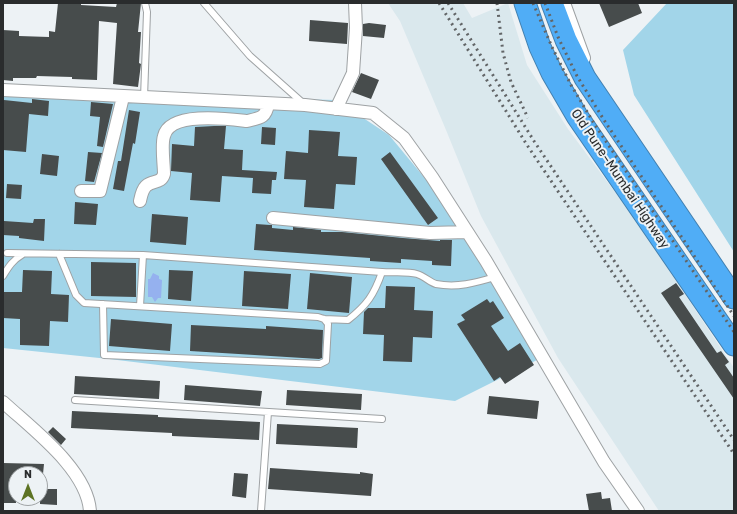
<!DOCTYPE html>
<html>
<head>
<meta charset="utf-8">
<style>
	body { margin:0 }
	#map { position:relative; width:737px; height:514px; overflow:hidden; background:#edf2f5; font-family:Rubik,sans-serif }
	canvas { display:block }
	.frame { position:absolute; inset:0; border:4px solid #2a2c2d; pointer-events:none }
	.north { position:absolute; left:8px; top:466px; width:40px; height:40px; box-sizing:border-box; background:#edf2f5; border:1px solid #9fa3a5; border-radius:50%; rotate:0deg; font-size:11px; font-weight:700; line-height:16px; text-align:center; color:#2a2c2d }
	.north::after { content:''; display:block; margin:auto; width:14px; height:18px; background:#5d7324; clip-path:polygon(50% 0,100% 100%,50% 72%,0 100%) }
</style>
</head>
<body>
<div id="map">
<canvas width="737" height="514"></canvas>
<div class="frame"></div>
<div class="north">N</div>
</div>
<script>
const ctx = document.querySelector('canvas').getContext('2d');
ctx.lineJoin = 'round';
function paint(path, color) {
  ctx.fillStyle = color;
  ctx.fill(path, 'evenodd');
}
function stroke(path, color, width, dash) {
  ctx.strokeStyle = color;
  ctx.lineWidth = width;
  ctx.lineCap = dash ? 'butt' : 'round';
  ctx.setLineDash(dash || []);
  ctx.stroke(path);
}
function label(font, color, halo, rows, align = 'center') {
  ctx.font = font + ' Rubik,sans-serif';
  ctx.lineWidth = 4;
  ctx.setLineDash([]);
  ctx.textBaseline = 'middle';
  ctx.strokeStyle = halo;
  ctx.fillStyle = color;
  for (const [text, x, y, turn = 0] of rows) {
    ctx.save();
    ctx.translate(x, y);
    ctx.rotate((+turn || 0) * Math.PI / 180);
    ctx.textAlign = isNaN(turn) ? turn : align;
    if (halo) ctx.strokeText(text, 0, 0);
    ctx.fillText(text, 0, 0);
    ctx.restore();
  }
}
const built = new Path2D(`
	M388,3H463L472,18L508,3L527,65L568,129L635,219L734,368V511H659L558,358L481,216L446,130L400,21Z`);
const green = new Path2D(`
	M667,3H734V252L634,95L623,50Z
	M3,92L336,100L389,135L462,223L537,360L455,401L109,359L3,348Z`);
const water = new Path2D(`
	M153,273L159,276V279L162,280L161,298H158L155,302L152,297H148V279H150Z`);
const building = new Path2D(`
	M58,3H81V5L116,7L117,3H141L138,32H141L139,63L141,64L138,87L113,84L117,23L99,21L97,80L72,79V77L37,76L36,78H13V81L3,80V30L19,31V36L49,37V31L55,32Z
	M599,3H638L642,13L609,27Z
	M310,20L348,23L347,44L309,41Z
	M369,23L386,25L384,38L363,36V24Z
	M361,73L379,80L371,99L352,92Z
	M32,99L49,101L48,116L29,114L26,152L3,150L4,100L32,103Z
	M91,102L113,104L103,147L97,146L100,117L90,116Z
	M129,110L140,112L135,144L133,143L124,191L113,189L118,161H121Z
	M214,126H226L224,149L243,150L242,170L277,172L276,180H272L271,194L252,193L253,178L222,176L220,202L190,200L192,173L171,171L172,144L194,146L195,127Z
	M262,127L276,128L275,145L261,144Z
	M309,130L340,132L338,156L357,157L355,185L336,184L334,209L304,207L306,180L284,179L286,151L308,153Z
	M88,152L102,153L94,182L85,181Z
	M390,152L438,218L428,225L381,159Z
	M42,154L59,156L57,176L40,174Z
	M7,184L22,185L21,199L6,198Z
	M75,202L98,204L96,225L74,224Z
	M152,214L188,217L186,245L150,242Z
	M34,219H45L44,241L19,238V236L3,235L4,221L33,223Z
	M256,224L270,225H272V228L293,230V227L321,230V232H342L403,238L440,241V240H452L451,266L432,265V261L401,259V263L370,261V258L254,250Z
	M91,262L136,263V297L91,296Z
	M23,270L52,271L51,294L69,295L68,322L50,321L49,346L20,345V319L3,318V292H22Z
	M169,270L193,271L191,301L168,299Z
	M244,271L291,274L288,309L242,306Z
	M310,273L352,277L349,313L307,309Z
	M676,283L684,294L679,297L717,353L721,351L729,362L725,365L734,378V399L661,293Z
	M386,286L415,287L414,310L433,311L432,338L413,337L412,362L383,361L384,335L363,334L364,312L368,308H385Z
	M487,299L490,303L493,301L504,318L491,326L508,351L520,343L534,365L505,384L500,377L494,381L457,324L465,320L461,315Z
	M111,319L172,324L170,351L109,346Z
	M191,325L266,329V326L323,330L322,358L319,359L190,351Z
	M75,376L160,381L159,399L74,394Z
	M185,385L262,391L260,406L184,400Z
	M287,390L362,394L361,410L286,405Z
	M489,396L539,401L537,419L487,414Z
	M72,411L158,415V417L260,422L259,440L172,436V433L71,428Z
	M277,424L358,428L357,448L276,444Z
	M53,427L66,439L61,445L48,432Z
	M3,463L44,464L43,474H16V503H3Z
	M270,468L360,474V472L373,474L371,496L268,489Z
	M234,473L248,474L246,498L232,496Z
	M40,489H57V505L40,504Z
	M601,492L602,499L610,498L612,511H589L586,494Z`);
const lane = new Path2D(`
	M204,3L250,56L304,104
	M144,98L147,12L145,3
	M7,253L143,255L382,272
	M59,254L76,295L84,303L318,317L324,319L348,320C367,305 374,295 382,272C393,273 407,271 417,274C424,276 431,283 436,284C457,288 475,283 495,277
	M3,276C9,266 13,260 23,254
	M103,304L104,355L320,364L326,361L328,324L324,319
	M140,306L143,255
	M75,400L382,419
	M261,511L268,412`);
const street = new Path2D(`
	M564,3L584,58
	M3,90L305,105L373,113L404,138L432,177L486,261L604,462L638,511
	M336,109L353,73L356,28L355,3
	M81,191H100L123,97
	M140,201C141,196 142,190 146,186C153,180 161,184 164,174C164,164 161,145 164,136C170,111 229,119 247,121C260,118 266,118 268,104
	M273,218L430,233L467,232
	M3,402C32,429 87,469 90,511`);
const highway = new Path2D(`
	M525,3L540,47L552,73L577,116L734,345
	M552,3L566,40L585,78L734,298`);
const rail = new Path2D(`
	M439,3L527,145L734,454
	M448,3L534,141L734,440
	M497,3L503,53L511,82L528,118
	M533,3L552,47L571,85L595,125L734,332
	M545,3L558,37L577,76L604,120L734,316`);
const streetNames = [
	["Old Pune–Mumbai Highway",620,179,56]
];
paint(built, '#dae8ed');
paint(green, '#a2d5e9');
paint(water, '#95b1ef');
paint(building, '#474c4c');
stroke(lane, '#9ea2a4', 8);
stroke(street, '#9ea2a4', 14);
stroke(highway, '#4380b0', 23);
stroke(lane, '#fff', 6);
stroke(street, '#fff', 12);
stroke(highway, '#50adf6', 21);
stroke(rail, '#626567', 3, [2, 4]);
label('13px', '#2a2c2d', '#edf2f5', streetNames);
</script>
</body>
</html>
